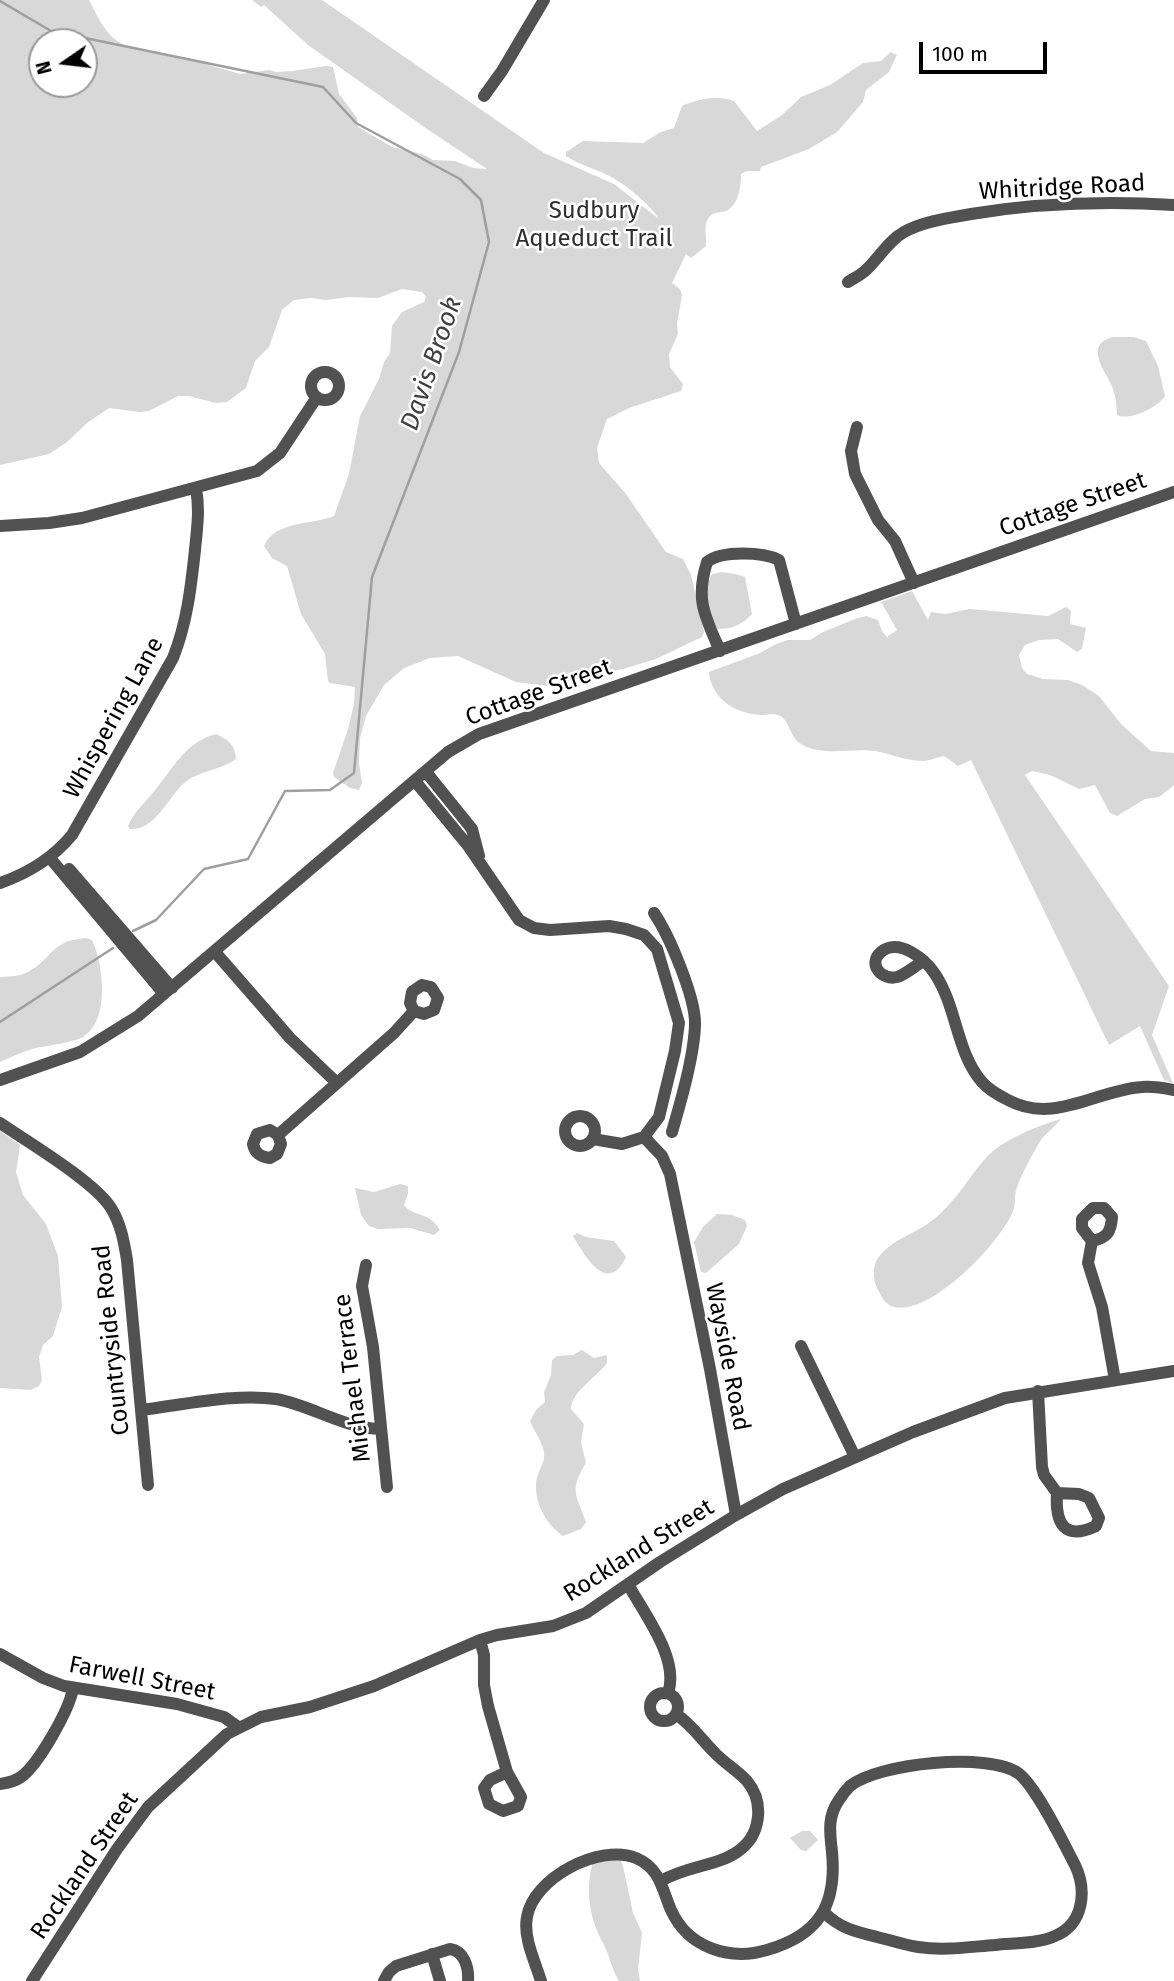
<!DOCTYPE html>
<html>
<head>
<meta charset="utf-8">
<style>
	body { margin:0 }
	#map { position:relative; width:1174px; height:1981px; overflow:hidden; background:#fff; font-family:"Fira Sans",sans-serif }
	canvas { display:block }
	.north { position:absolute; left:28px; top:28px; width:70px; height:70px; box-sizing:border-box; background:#fff; border:2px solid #999; border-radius:50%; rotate:256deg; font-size:19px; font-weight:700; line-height:28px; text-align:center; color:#000 }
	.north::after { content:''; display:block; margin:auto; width:24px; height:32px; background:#000; clip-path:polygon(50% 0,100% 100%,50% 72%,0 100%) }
	.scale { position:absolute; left:919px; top:42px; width:128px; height:32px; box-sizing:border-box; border:4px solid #000; border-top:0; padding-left:9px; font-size:21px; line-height:24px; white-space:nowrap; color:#000; -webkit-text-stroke:5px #fff; paint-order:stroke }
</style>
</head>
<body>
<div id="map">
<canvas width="1174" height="1981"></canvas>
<div class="north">N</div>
<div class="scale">100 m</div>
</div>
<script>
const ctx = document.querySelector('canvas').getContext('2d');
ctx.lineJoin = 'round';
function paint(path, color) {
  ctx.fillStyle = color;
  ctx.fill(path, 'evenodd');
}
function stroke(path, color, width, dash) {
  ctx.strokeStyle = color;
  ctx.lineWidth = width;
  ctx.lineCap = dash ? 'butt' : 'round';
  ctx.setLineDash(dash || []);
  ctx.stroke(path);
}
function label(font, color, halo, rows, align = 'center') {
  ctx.font = font + ' "Fira Sans",sans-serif';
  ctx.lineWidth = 5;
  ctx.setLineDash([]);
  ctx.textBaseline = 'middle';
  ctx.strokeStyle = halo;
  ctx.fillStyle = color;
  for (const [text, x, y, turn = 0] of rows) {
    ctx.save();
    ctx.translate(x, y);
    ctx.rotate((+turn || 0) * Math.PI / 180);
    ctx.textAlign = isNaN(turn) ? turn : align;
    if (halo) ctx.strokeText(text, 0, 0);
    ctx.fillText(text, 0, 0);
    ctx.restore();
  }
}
const green = new Path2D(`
	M0,0H89C99,19 106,37 126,46L196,60L202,63L240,74L269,70L276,72L292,71L326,66L333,67L339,94L357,118L358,127L392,147L422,154L433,160L455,161L473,168L487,169L427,129L308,45L264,5L261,7L252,0H322L544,153L614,184L659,219C650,205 629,187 613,178C598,169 581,166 566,156V152L583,141L643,143L661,132L674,128L682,106C698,99 717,95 734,101L757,131L782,115L801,97L830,85L863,63L881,61L891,52L897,55L889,72L866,90L863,102L837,132L809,149L761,167L760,171H747L741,174C741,186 739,203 728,210C721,214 713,210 708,219C703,227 707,237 706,246L691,258L686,254L672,283L680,289L682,295L677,323L678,334L669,354L670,367L683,384L681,391L629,408L607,419L597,448L599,463L626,494L666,552L683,559L691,575L704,632L702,637L656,659L623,669L598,673L548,686L516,682L458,656L430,658L404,668L384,685L366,716L360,738L359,763L362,783L359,790L350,788L334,777L333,773L348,729L354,704L355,687L330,683L328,681L325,654L301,614L287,566L272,558L264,546C274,521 312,525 334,516L349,474L360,416L379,379L384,362L390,353L392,326L402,312L424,302L426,296L422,292L402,289L378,298L349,297L326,300L311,298L294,300L282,310L269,347L255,361L246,388L227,402L216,403L189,396H178L149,411L140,412L109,408L87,423L67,442L49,454L0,465ZM42,42H84V84H42Z
	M1112,337H1134L1146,341L1158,366L1165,396C1157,408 1130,421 1117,415C1117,404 1115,392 1110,382C1102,367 1086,345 1112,337Z
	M722,572L736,574L745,577L752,614C742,625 732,629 718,629C706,618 702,588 712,574Z
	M912,591L928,620L931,612L945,614L970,609L1048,616L1066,607L1071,611L1070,624L1086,628L1082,649L1077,652L1058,639L1039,640L1025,645L1019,655L1022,668L1027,674L1043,679L1068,680L1082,685L1099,696L1121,724L1151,751L1174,753V785L1159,797L1145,799L1117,816L1110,813L1095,785L1079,789L1050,775L1032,771L1025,775L1169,986L1152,1035L1173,1083L1164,1080L1140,1026L1109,1045L971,760L958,766L944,756C937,757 930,761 923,761C907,761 891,754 875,751C851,748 823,757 801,744C789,737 790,719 778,715C773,713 768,715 763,715C737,715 711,699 709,672L760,653L776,644L788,640H810L823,632L855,619L866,616L878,620L882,631L888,638V636L897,630L881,602Z
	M216,734C229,740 235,745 236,759C220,771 198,770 182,785C167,800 154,831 130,829L128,826C133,813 142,806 151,795C171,772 184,742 216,734Z
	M86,938L92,940C103,963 111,1020 83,1037C74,1042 47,1046 36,1048C24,1051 11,1057 0,1062V977C10,976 19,977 28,972C54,958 49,941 86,938Z
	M1061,1119C1054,1128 1045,1133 1039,1143C1031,1157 1021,1175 1016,1190C1014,1197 1016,1205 1013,1211C1001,1242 931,1316 894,1307C885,1305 881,1296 877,1288C873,1278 872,1267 878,1258C891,1240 914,1234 930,1222C954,1205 967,1179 986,1158C1000,1141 1039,1125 1061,1119Z
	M0,1131L20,1145L16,1172L23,1195L46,1224L58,1256L62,1307L53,1336L43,1345L39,1357L42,1380L39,1386L31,1390L0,1388Z
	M400,1184L408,1186V1194L404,1205C414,1218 428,1210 440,1230L434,1235L410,1228L378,1229L369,1226L361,1215L355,1188L374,1192Z
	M717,1214L732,1215L745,1220L747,1226L739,1244L706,1273L701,1272L694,1242L703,1227Z
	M577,1233L586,1237L614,1241L626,1257C607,1297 584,1254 573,1236Z
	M582,1350L594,1358L607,1355V1363C597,1377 571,1392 571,1409L584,1424L581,1442L586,1463C569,1490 576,1494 586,1522L581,1529L563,1536C547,1525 535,1505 536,1484C536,1472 546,1464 544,1452C542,1441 534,1431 530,1421L536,1410L545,1402L544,1392L551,1375L552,1360L557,1356L573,1355Z
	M802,1831H810L818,1840L806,1851L801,1850L790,1838Z
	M618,1854L623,1866L633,1913L642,1933L638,1970L640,1981H619C612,1970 610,1957 604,1945C589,1917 585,1893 593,1861Z`);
const stream = new Path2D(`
	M0,1L51,31L323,87L356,123L460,179L481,200L489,242L459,352L372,577L354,773L330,790L285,791L248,859L204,869L156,920L133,931
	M0,1022L113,948`);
const minor = new Path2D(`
	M484,96L502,71L544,0
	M848,282C854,278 861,275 866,270C879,258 888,241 904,232C924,221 949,218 971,214C1038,203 1106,201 1174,205
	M311 386a14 14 0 1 1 28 0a14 14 0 1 1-28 0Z
	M857,427L851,451L855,474L878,520L895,541L914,583
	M0,526L49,523L82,518L257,471L280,453L317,397
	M720,651C705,616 695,600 707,562C722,550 763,552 779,560L796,624
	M426,772L472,829L479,856
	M415,781L469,847L519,920L534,928L550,930L609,926L626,929L644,935L657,949L679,1023L675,1051L659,1117L644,1137L662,1156L670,1174L710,1369L736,1515
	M50,858L164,994
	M69,869L172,988
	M0,883C29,873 52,859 72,835L173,658C187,623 191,587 195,550C197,529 200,509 196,489
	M654,913C669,935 696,998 695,1025C694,1056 681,1101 672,1132
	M215,952L290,1038L337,1083
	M924,961C916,965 905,975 897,977C882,981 867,964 881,952C899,937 926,960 935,974C957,1007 956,1052 982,1082C989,1090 998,1095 1008,1100C1054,1125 1096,1090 1142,1087C1153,1086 1164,1088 1174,1090
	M0,1080L80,1052L138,1016L448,752L479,734L1174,492
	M565 1131a15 15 0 1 1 30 0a15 15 0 1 1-30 0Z
	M0,1123C28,1142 95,1182 111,1208C121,1224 124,1242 127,1260L148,1485
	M278,1135L281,1144L277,1154L270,1158C261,1157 255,1154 253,1144L257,1134L270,1130L278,1135L394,1033L414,1011L424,1014L434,1010L438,998L431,987L422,985L412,992L410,1003L414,1011
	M593,1139L622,1144L644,1137
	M1092,1241L1082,1228V1219L1093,1208H1104L1112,1217C1111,1232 1107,1238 1092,1241L1088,1263L1102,1307L1115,1380
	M366,1265L362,1286L373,1347L387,1487
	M801,1346L855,1457
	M1038,1391L1042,1467L1044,1475L1057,1493L1079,1494L1089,1498L1099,1518L1096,1526C1064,1541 1055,1523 1057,1493
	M141,1410C183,1405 235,1393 276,1399C311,1405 345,1429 381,1429
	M628,1584C644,1614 680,1659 668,1693
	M480,1640L484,1655V1685L488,1706L507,1772L521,1797L518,1806L503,1811L489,1804L484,1788L490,1780L507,1772
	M0,1654L43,1678L64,1686L177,1704L224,1717L238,1727
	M650 1707a14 14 0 1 1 28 0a14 14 0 1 1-28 0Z
	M0,1784C7,1783 14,1782 21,1777C38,1765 70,1709 73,1688
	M661,1881C686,1866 717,1866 737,1852C761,1836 765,1803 747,1781C737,1770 724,1763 714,1752C701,1739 692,1725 676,1714
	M432,1954L440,1981
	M32,1981L117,1849L148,1807L227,1734L261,1717L310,1707L374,1686L480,1640L497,1635L553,1626L586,1613L660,1562L736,1515L783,1489L913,1432L1005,1398L1174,1371
	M384,1981L389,1972L396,1966L450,1949C464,1951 469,1967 468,1981
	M541,1981C535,1961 523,1938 527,1917C533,1878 600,1843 636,1858C660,1868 662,1889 671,1910C688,1948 730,1961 767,1950C819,1935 837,1905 832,1852C830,1833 827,1817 839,1800C842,1795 846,1790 850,1786C879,1763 988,1752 1018,1773C1036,1786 1064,1844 1075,1865C1087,1890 1084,1924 1055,1936C1037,1944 1014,1943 995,1945C969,1947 944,1951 918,1947C904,1945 890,1940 877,1937C856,1932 839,1928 824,1912`);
const streetNames = [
	["Whitridge Road",1062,188,-3],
	["Cottage Street",1073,505,-19],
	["Cottage Street",539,693,-20],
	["Whispering Lane",114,718,-61],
	["Countryside Road",112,1340,-96],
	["Wayside Road",727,1357,79],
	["Michael Terrace",353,1378,-97],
	["Rockland Street",639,1551,-32],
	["Farwell Street",142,1679,11],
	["Rockland Street",85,1866,-56]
];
const parkNames = [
	["Sudbury",594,211],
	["Aqueduct Trail",594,239]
];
const waterNames = [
	["Davis Brook",432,364,-71]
];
paint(green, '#d8d8d8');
stroke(stream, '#9f9f9f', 2.5);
stroke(minor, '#515151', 12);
label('24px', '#000', '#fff', streetNames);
label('24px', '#2f2f2f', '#fff', parkNames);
label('italic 26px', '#404040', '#fff', waterNames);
</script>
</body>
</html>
